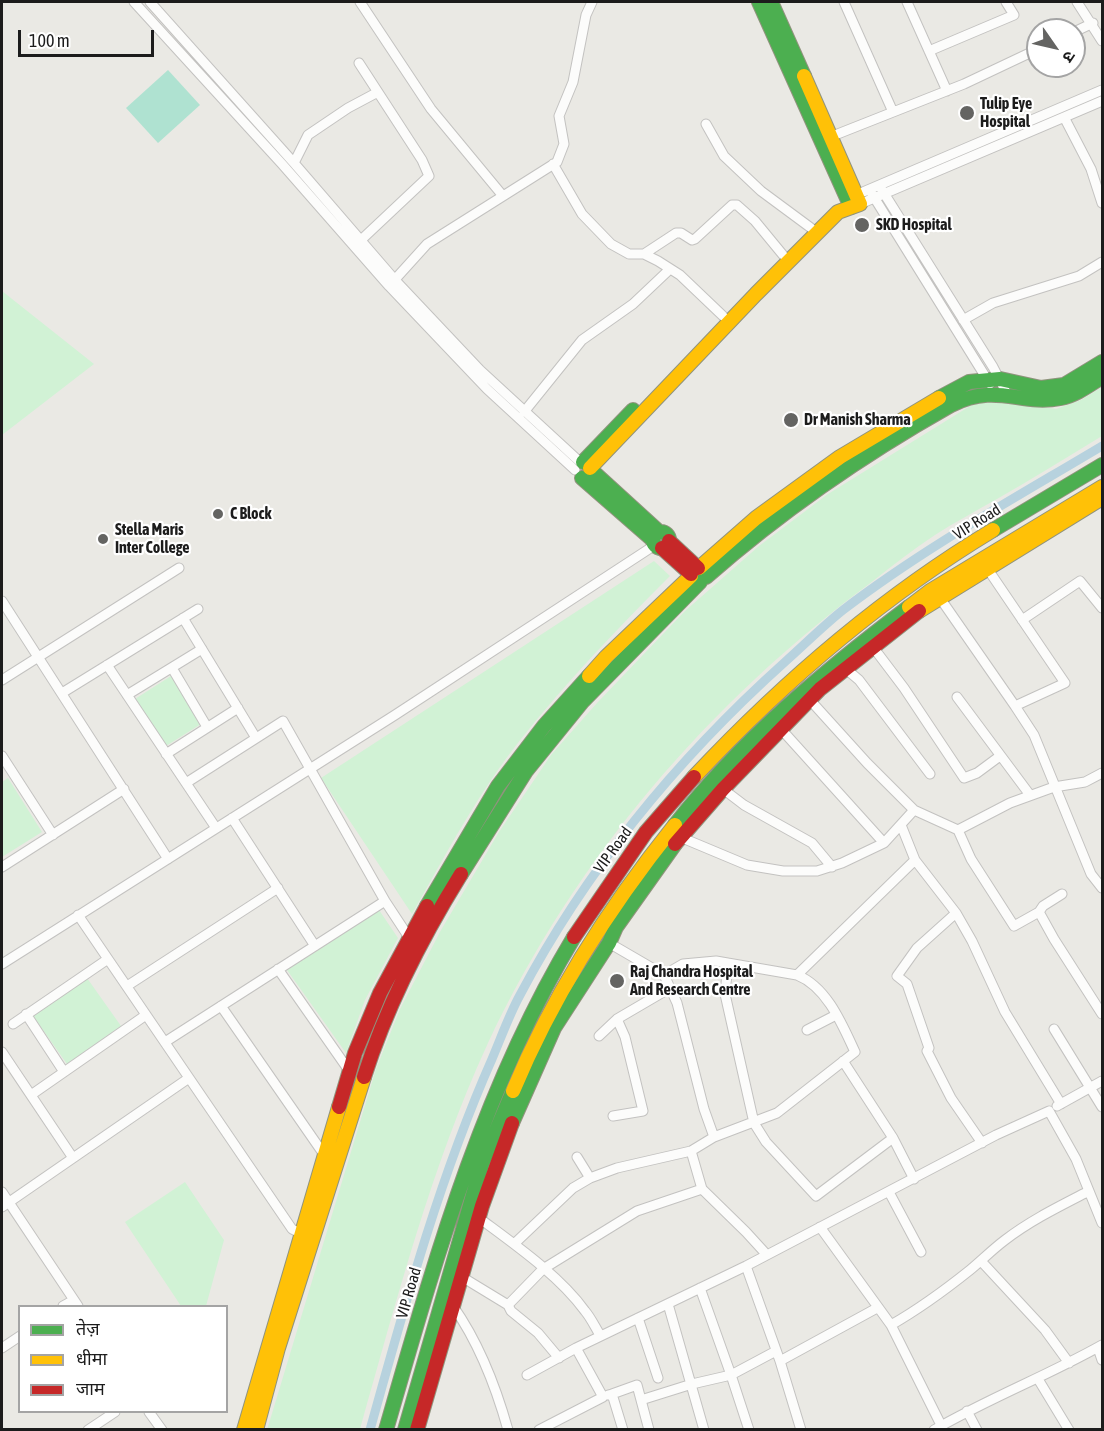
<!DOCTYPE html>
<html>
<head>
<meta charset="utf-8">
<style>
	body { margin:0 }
	#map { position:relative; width:1104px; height:1431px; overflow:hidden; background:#eae9e4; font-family:"Asap Condensed","Noto Sans Devanagari",sans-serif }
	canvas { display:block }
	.frame { position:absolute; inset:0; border:3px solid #1c1c1c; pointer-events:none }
	.legend { position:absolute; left:18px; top:1305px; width:210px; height:108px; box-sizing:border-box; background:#fff; border:2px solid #a4a4a4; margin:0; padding:8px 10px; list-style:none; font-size:18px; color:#1c1c1c }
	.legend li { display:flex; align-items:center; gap:12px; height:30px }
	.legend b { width:30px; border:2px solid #a4a4a4 }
	.north { position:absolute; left:1026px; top:18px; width:60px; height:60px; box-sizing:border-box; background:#fff; border:2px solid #a4a4a4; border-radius:50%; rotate:124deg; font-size:16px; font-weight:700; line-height:24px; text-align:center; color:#1c1c1c }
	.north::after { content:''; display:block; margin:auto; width:21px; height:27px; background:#646462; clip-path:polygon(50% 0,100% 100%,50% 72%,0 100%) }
	.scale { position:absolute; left:18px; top:30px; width:136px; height:27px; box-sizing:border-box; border:3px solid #1c1c1c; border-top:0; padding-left:8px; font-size:18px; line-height:21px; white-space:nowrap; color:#1c1c1c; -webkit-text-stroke:4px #fff; paint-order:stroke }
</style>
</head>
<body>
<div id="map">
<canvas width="1104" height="1431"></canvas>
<div class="frame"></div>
<ul class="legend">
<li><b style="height:8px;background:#4caf50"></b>तेज़</li>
<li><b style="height:8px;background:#ffc107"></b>धीमा</li>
<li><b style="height:8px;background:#c62828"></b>जाम</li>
</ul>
<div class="north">उ</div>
<div class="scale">100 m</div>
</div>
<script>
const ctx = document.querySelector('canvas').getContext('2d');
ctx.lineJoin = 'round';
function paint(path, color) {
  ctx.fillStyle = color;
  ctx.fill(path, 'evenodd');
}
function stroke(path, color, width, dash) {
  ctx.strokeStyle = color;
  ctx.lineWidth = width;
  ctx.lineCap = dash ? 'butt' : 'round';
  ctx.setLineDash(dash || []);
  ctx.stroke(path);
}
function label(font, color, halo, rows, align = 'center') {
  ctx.font = font + ' "Asap Condensed",sans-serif';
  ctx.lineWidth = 4.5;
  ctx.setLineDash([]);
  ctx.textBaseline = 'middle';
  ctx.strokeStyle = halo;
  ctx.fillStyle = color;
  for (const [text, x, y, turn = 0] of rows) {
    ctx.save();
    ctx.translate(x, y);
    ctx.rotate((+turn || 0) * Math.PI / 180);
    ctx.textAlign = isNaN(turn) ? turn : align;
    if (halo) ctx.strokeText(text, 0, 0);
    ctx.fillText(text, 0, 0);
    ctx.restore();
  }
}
const park = new Path2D(`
	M2,291L94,364L2,435Z
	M1102,387V436C1067,457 1032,479 997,499C976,511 955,522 935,535C914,549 893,565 873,581C709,702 575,858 488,1043C431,1167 397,1299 360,1429L267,1430L376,1069L400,1009L441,930L499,832L551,755L597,703L685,611L759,546L828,494L970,406L994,399L1056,409L1081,400Z
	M654,561L670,576C618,628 567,681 521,739C478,793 446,854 412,914L321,778Z
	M171,676L201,724L166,746L135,699Z
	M8,778L42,832L2,857V782Z
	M379,910L398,938L365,1000L346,1053L287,970Z
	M87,978L121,1026L67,1064L33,1016Z
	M185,1182L224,1240L206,1306H181L125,1222Z`);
const pitch = new Path2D(`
	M168,70L200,105L158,143L126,108Z`);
const canal = new Path2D(`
	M370,1430C405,1304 439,1179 492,1059C501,1038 509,1015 520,995C587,868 679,757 786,661C805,644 823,626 843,610C924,548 1015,498 1102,446`);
const street = new Path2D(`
	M134,2L282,164L389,286L427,244L557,162L564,144L559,116L573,82L586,15L592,2
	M150,2L294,163L395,280L480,370L580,462
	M360,2L431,109L503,196
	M844,2L893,112
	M907,2L947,91
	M1077,2L1102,41
	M1074,32L1093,23
	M929,51L1014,15L1006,2
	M359,63L422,160L429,176L361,240
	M1064,117L1091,169L1102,203
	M706,124L724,156L761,191L811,228
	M830,137L964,84L1038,49
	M294,163L308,135L348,108L378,92
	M553,164L582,214L611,244L629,254H644L658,261L680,275L723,316
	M882,190L993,367L1007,394
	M872,194L990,384
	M856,195L1102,90
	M860,204L1102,101
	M644,254L676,233H681L692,240L695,239L732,205H737L755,221L783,255
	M389,286L487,389L575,470
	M963,320L993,303L1079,276L1102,262
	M524,412L582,340L633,304L670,269
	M940,598L1015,706L1065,683L987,568
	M2,601L168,859
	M183,618L256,738
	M1022,620L1080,581L1102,608
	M873,647L904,688L964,778L977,773L1000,756
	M107,665L216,828
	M172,668L207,727
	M846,669L859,680L930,774
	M2,680L179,568
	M62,693L198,609
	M127,695L202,649
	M957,697L1030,795
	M810,700L867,763L914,810L958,830L1010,803L1054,787L1085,782L1102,773
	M1015,706L1034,735L1091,874L1102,888
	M781,729L884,843
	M166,754L238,708
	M2,756L53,835
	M186,783L283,721L385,901L410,939
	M723,789L744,805L812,843L832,867
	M232,818L315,946
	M901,825L915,860L956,913L972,941L1005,1012L1061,1104
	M958,830L971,859L1014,926L1039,912L1043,906L1062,894
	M680,837L747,865L783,871H817L842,863L884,843L914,810
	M2,867L124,789
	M1039,912L1054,939L1102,1014
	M956,913L917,948L897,976L907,984L929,1048L927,1051L951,1098L982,1143
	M78,915L292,1229L302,1234
	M609,943L664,975L677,1003L704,1109L714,1137L777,1113L855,1052C842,1024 827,987 797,975L716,961L683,964L664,975
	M728,963L725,994L754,1123L766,1142L816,1196L893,1138
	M2,964L395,715L655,545
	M278,969L350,1072
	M797,975L915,860
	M127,986L278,888
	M221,1006L325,1156
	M26,1014L64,1072
	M13,1024L108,959
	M1054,1029L1102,1107
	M807,1030L836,1015
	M599,1036L617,1019L670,988
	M165,1042L385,901
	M2,1052L73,1158
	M843,1061L893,1138L914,1179
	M31,1095L146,1015
	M1057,1106L1102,1081
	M613,1116L643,1111L625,1037L617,1019
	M577,1157L590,1178
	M702,1189L746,1232L767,1255
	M2,1192L78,1306
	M889,1192L921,1252
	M2,1207L189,1078
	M479,1218C514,1244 560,1276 585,1311C591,1318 595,1327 600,1335
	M820,1227L891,1325C919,1309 945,1290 970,1270C982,1260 993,1249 1005,1240C1031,1220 1060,1206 1089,1191
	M514,1244L573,1188L590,1178L617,1168L691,1151L714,1137
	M981,1261L1045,1330L1069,1363
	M746,1266L780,1361L801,1430
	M462,1277L508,1305L511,1311L538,1333L559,1358
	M668,1304L704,1430
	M508,1305L543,1269L637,1211L702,1189L691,1151
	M63,1306L74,1300
	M453,1306C479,1343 496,1387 508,1430
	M638,1318L658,1378
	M891,1325L941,1425
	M2,1348L20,1336
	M1098,1348L1102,1360
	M780,1361L877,1308
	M527,1375L576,1348
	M1038,1379L1069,1430
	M612,1394L637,1385L649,1430
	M608,1395L612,1394L623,1430
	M641,1400L692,1384L731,1375L700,1288
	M967,1411L977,1430
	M149,1412L162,1430
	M88,1430L115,1412
	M539,1430L603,1397L576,1348L746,1266L996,1135L1049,1111L1076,1159L1102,1223
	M749,1430L731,1375L776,1351
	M934,1430C989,1398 1047,1376 1102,1345`);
const fast = new Path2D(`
	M759,2L851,207
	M771,2L804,76
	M939,398L969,382L1000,379L1041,388L1064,385L1102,362
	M583,462L633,410
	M591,470L659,532
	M582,478L653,540
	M993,530L1102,465
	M653 540a8 8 0 1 1 16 0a8 8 0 1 1-16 0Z
	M706,577C781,511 864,454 951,405C998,382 1019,406 1061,398C1076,395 1089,385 1102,377
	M675,825C741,741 824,671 909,607
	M461,874L526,771L582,702L700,582
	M427,906L498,786L544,726L589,676
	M512,1123L554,1028L609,943L616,927L675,844
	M386,1430C435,1260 482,1090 574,937
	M405,1430L482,1164L513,1091`);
const slow = new Path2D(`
	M590,468L756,294L838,212L860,204L804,76
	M699,568L756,518L840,457L939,398
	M909,607L930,591L1102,487
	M919,611L1102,498
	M589,676L606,657L691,576
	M694,777C783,682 882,597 993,530
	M513,1091C553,995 610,906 675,825
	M244,1430L339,1107
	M256,1430L278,1348L364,1077`);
const jam = new Path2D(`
	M669,541L698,568
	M662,548L691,574
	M675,844L723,789L820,689L919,611
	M574,937L646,832L694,777
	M364,1077C387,1005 422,937 461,874
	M339,1107L355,1053L380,993L427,906
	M417,1430L482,1206L512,1123`);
const markers = [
	[967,113,8,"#646462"],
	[862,225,8,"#646462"],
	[791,420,8,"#646462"],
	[218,514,6,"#646462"],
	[103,539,6,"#646462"],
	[617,981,8,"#646462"]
];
const poiNames = [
	["Tulip Eye",980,104],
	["Hospital",980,122],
	["SKD Hospital",876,225],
	["Dr Manish Sharma",804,420],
	["C Block",230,514],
	["Stella Maris",115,530],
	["Inter College",115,548],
	["Raj Chandra Hospital",630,972],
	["And Research Centre",630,990]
];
const streetNames = [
	["VIP Road",977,522,-32],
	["VIP Road",613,850,-54],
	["VIP Road",409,1293,-74]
];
paint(park, '#d1f2d5');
paint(pitch, '#afe2d1');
stroke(canal, '#b7d2de', 9);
stroke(street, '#c3c2c0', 11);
stroke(fast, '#90937d', 16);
stroke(slow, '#90937d', 16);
stroke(jam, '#90937d', 16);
stroke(street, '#fcfcfb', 9);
stroke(fast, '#4caf50', 14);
stroke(slow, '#ffc107', 14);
stroke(jam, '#c62828', 14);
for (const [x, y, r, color] of markers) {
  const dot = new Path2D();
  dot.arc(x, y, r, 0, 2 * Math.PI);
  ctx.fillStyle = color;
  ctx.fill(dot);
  stroke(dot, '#fff', 2);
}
label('bold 16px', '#1c1c1c', '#fff', poiNames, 'left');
label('16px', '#1c1c1c', '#fff', streetNames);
</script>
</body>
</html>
